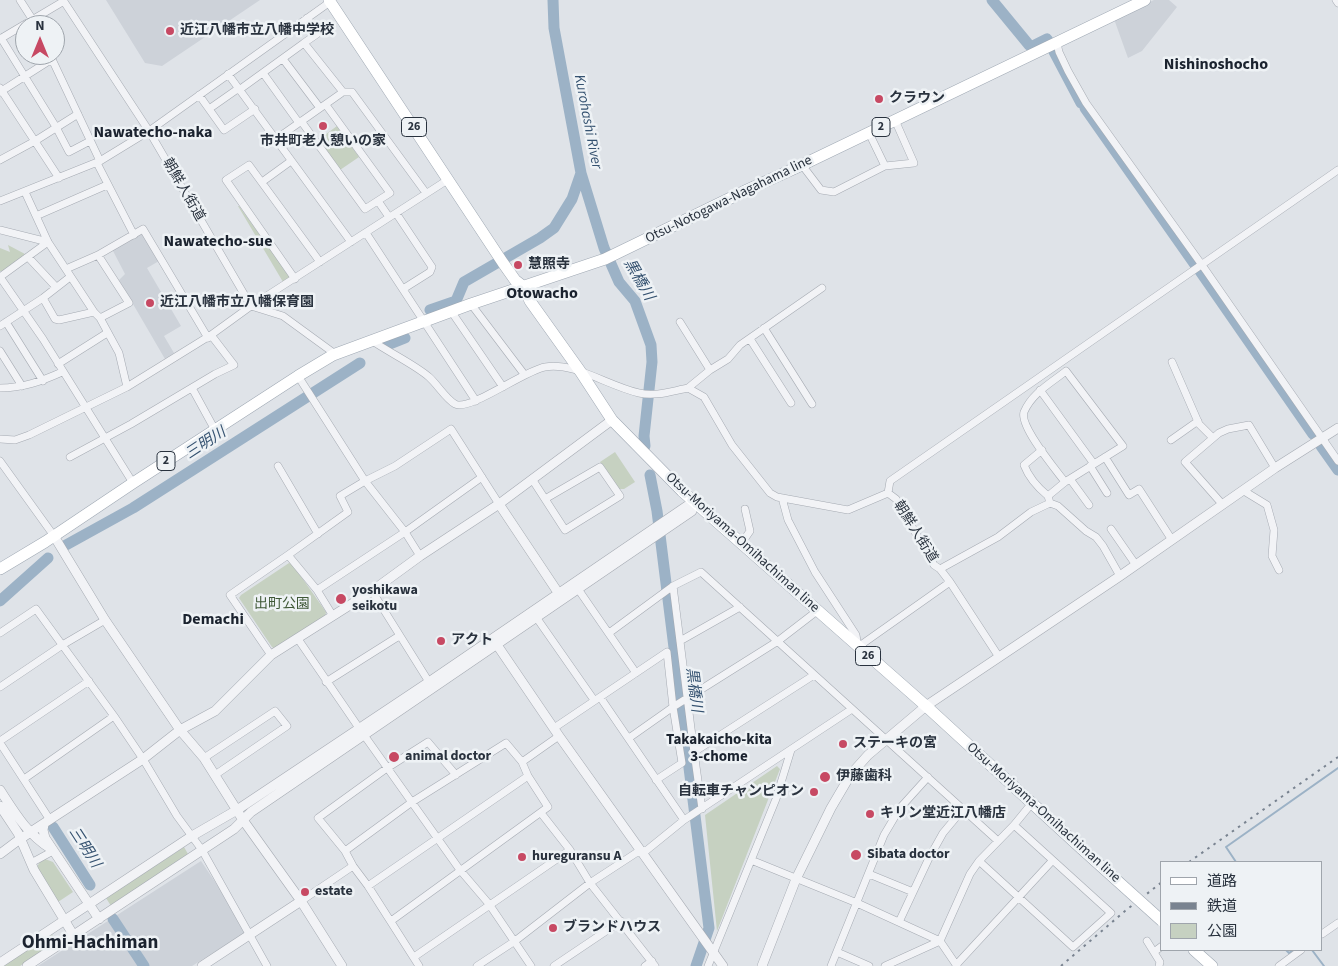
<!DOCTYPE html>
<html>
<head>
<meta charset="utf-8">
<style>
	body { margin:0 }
	#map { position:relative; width:1338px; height:966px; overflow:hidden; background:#dfe3e8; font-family:"Source Sans 3","Noto Sans JP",sans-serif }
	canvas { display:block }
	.legend { position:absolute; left:1160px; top:861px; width:162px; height:90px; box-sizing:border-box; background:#eef2f5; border:1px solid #9fa5ac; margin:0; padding:6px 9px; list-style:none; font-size:15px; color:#29323e }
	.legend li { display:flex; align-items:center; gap:10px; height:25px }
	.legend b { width:25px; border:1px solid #9fa5ac }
	.north { position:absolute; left:15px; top:15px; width:50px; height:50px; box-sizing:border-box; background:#eef2f5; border:1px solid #9fa5ac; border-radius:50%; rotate:0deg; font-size:14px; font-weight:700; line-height:20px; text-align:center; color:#29323e }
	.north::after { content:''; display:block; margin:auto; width:18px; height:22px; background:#c74963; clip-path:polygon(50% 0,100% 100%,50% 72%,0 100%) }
</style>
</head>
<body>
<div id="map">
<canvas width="1338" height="966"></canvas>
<ul class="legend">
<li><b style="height:6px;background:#fff"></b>道路</li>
<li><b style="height:6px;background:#798390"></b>鉄道</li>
<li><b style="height:14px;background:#c6d1c1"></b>公園</li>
</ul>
<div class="north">N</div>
</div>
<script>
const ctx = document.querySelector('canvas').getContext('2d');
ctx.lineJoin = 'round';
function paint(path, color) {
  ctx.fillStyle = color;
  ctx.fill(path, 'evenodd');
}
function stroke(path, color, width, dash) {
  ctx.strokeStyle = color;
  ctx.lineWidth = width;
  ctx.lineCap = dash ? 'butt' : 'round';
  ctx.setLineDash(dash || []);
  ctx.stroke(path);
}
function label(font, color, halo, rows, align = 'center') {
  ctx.font = font + ' "Source Sans 3","Noto Sans JP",sans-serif';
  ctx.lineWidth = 5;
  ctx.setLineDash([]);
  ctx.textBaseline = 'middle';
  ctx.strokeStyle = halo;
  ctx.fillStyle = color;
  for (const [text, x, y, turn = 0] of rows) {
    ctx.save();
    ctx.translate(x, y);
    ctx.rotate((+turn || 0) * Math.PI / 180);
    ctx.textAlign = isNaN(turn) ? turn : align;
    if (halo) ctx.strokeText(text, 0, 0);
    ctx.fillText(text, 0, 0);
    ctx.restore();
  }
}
const built = new Path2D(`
	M106,0H260L162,66L145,63Z
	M1154,0H1169L1177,7L1142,51L1128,58L1114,19Z
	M139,234L144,235L159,261L147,268L181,326L164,336L174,353L165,359L119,280L125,274L112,249Z
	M201,861L248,931L192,966H38Z`);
const green = new Path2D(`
	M337,126L359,157L340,170L318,140Z
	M238,206H239L289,275V278L283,282Z
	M8,245L25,254L4,272L0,271V248L10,252Z
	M615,452L635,482L624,489H619L600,462Z
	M289,563L293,565L326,612L325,618L277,650L272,647L239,598L241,595Z
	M777,766L780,769L717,931L705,815Z
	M184,847L188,854L111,906L106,898Z
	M45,859L53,862L73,892L58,902L37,867L41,860Z
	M52,934L57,942L20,966H3Z`);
const stream = new Path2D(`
	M1236,862L1226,847L1338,768
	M1286,950L1289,953L1293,950
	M1312,950L1324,966`);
const river = new Path2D(`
	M553,0L554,28L581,173L604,248L619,282L635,301L651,345L652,362L644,436L645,446
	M992,0L1029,45L1033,46L1047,39L1049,42
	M1052,48L1081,103
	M1085,108L1196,266
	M1200,271L1313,434
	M430,310L456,301L464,282L540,238L554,228L572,199L581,173
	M385,346L405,338
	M1321,446L1338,470
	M650,475L657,511L709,928L696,966
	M66,545L133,508L360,363
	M0,601L48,558
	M53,827L90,885
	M113,919L144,966`);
const minor = new Path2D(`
	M20,0L36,25
	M63,0L149,131L251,306L449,179
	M1336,0L1338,3
	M307,18L317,34L304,43L343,92
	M1,38L56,127L69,152L90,141
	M0,39L64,1
	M1057,43L1059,52L1068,71L1086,103L1202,265L1338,461
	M50,55L100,161
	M283,59L320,108
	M263,73L299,123
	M228,74L351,242
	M0,88L59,178
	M239,90L304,43
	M0,92L52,59
	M199,95L224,130L255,109
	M209,109L239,88
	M301,121L365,209L390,193L326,105
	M869,133L885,166
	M276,139L343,92H352L426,193
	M0,160L35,141L78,114
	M97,163L134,235
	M802,165L821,190L834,192L885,166L914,163L895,120
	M262,182L291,161
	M25,192L48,242L94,312L100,318L119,353L127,387
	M0,201L100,161L149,131L330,2
	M378,201L389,217
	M396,213L432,267L430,272L403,289
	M36,216L107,185
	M0,230L48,242
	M366,233L476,401
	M98,255L129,303L100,318
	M28,257L56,287
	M66,269L98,255L143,229L208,338
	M0,277L43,339L133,483
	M0,277L48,242
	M295,279L226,180L249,165L320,262
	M43,298L55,319L59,320L94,312
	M471,304L524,374
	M451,311L503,387
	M6,322L43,381
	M680,322L710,370L728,359L740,345L822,288
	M0,326L43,298L70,277
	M764,328L812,404
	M750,339L791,403
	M371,340C388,352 414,364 429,377C437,384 446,399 455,404C469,412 525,370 545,367C575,362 608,386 639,393C655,397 672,391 688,388L704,397L732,445L770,493L777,497L848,510L888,493L896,499L934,565L940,569L998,537L1031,512L1050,503L1058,506L1086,531L1096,537L1103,546L1120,576
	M0,351L22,386
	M1172,362L1199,424L1212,437
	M58,364L107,333
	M298,376L365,481L405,532L420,556
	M0,388C23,388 42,381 62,372
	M192,388L215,430
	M688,388L710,370
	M1040,390L1094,464
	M0,439L15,440L29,435L127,387L211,335L251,306L283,316L331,351L333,355
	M1171,440L1198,421
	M1042,450L1024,465C1029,478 1037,487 1048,496
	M70,457L131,424L215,374L234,365L211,335
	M1105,457L1129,495L1139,489L1172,540
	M0,461L54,536
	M278,466L318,534
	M1090,466L1107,493
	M532,479L565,530L620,496L600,467L545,499
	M1070,479L1089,505
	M1244,491L1267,505L1274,530L1272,556L1279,570
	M888,493L890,481L1338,170
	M782,498L788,520L815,572L856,635L858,647L950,582
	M1050,503L1048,496L1065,482L1123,446L1066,371C1051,383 1032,393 1024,412C1019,426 1056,470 1065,482
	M1223,505L1185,462L1219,433L1228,429L1249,425L1275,468
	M1111,529L1136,565
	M741,544L750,531L745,509
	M288,555L317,590L333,616
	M940,569L950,582L999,657
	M673,586L694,752L702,809
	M578,589L636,673
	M317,590L405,532L482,477
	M372,591L429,682
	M536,617L594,700
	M0,633L36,609L114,716L143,759L177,816L202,850L267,966
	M609,633L673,586L701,572L998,841
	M298,639L359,728L460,870L489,904L531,966
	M680,641L740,607
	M271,655L230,595L288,555L348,512L340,496L365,481L395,466L451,429L499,504
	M326,682L399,636
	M0,687L64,644L105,620
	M600,697L684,820
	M554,728L667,652L673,707L682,763L656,780
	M629,738L673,707L778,641L817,611
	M0,741L89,681
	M0,743L50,820
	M694,752L814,675
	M204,758L275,711L287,726L215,775
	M522,762L559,736
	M24,779L114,716
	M541,813L570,850L590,883L655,966
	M345,851L412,802L506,743L522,762L528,776L548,807L391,921
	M751,860L857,903L940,941L957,966
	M979,861L1073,947L1111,913L1014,825
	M31,863L53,851
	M869,874L913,892
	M368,886L528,776
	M301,901L353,866
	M899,922L929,858L943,833L963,809
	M1322,934L1338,923
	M1147,941L1160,962L1159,966
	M837,952L869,966
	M1154,952L1162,946
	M414,957L570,850
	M956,965L1052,861
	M419,966L368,886L353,866L345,851L318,818L387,768L428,742L456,775
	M477,966L515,941L590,883L636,853L647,850L684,820L852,709
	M554,966L621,921
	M645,966L652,961
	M708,966L776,799L791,750
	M831,966L884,835L900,808L928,777
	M885,966L940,941L970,874L979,861L1014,825L1032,803
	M1279,966L1301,950`);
const tertiary = new Path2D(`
	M499,504L561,597
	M54,536L105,620L180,730L204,758L243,820L301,901L342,966
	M493,639L559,736L723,966
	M0,790C15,813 27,834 51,849
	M0,806L18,833L34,870L74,936
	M44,824L43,830L45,838L99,919
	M0,854L20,839L143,759L180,730L215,711L271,655L372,591L420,556L499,504L612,420
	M0,963L192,836L237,810L429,682L687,506L694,503
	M27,966L234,829L251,812L692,511L694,503
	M202,966L301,901
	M762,966L796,879L831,808L851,774L868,755L926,706L1120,576L1275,468L1338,428`);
const primary = new Path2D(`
	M329,0L503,263L515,280L524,287L530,301L580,371L612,420L682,491L926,706L1082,849
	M0,569L45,542L133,483L298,376L333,355L471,304L605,259L747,190L802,165L1145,0
	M1194,950L1212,966`);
const rail = new Path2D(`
	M1189,862L1338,757
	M1061,966L1125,911L1162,882`);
const primaryBridge = new Path2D(`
	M1082,849L1162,921`);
const markers = [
	[170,31,5,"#c74963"],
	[879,99,5,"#c74963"],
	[323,126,5,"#c74963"],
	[518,265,5,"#c74963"],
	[150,303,5,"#c74963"],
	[341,599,6,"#c74963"],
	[441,641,5,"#c74963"],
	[843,744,5,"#c74963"],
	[394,757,6,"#c74963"],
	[825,777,6,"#c74963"],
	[814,792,5,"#c74963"],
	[870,814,5,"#c74963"],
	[856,855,6,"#c74963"],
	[522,857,5,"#c74963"],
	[305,892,5,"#c74963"],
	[553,928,5,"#c74963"]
];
const shields = [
	[414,127,25],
	[881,127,18],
	[166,461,18],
	[868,656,25]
];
const shieldNames = [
	["26",414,127],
	["2",881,127],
	["2",166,461],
	["26",868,656]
];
const poiNames = [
	["近江八幡市立八幡中学校",180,31],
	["クラウン",889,99],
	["市井町老人憩いの家",323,142,"center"],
	["慧照寺",528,265],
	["近江八幡市立八幡保育園",160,303],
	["yoshikawa",352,591],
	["seikotu",352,607],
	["アクト",451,641],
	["ステーキの宮",853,744],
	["animal doctor",405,757],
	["伊藤歯科",836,777],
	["自転車チャンピオン",804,792,"right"],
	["キリン堂近江八幡店",880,814],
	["Sibata doctor",867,855],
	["hureguransu A",532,857],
	["estate",315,892],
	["ブランドハウス",563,928]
];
const streetNames = [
	["朝鮮人街道",183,190,60],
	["Otsu-Notogawa-Nagahama line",729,200,-26],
	["朝鮮人街道",915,532,58],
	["Otsu-Moriyama-Omihachiman line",742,543,42],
	["Otsu-Moriyama-Omihachiman line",1043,813,42]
];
const parkNames = [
	["出町公園",282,605]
];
const waterNames = [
	["Kurohashi River",587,122,79],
	["黒橋川",638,280,60],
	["三明川",206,444,-33],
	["黒橋川",693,690,83],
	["三明川",84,848,57]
];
const neighbourhoodNames = [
	["Takakaicho-kita",719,741],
	["3-chome",719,758]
];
const quarterNames = [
	["Nishinoshocho",1216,65],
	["Nawatecho-naka",153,133],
	["Nawatecho-sue",218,242],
	["Otowacho",542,294],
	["Demachi",213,620]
];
const districtNames = [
	["Ohmi-Hachiman",90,944]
];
paint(built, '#cdd2d9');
paint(green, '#c6d1c1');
stroke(stream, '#9cb2c6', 2);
stroke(river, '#9cb2c6', 11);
stroke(minor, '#a5aab2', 8);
stroke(tertiary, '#a5aab2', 10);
stroke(primary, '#9fa8b3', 12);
stroke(minor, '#f2f3f6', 7);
stroke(tertiary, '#f2f3f6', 9);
stroke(primary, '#fff', 11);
stroke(rail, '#798390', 2, [2.5, 5]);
stroke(primaryBridge, '#9fa8b3', 12, []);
stroke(primaryBridge, '#fff', 11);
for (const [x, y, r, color] of markers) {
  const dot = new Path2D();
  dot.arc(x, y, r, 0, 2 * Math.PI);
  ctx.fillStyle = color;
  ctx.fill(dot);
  stroke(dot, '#eef2f5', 2);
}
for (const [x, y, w] of shields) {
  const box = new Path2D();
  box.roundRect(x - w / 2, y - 9.5, w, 19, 4);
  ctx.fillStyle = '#eef2f5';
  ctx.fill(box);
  stroke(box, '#29323e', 1);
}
label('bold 12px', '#29323e', null, shieldNames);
label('bold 14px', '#29323e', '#eef2f5', poiNames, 'left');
label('14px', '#29323e', '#eef2f5', streetNames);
label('14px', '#3f5937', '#eef2f5', parkNames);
label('italic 15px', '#355270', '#eef2f5', waterNames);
label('bold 15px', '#1b232f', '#eef2f5', neighbourhoodNames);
label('bold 16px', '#1b232f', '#eef2f5', quarterNames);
label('bold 19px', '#1b232f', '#eef2f5', districtNames);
</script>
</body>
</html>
